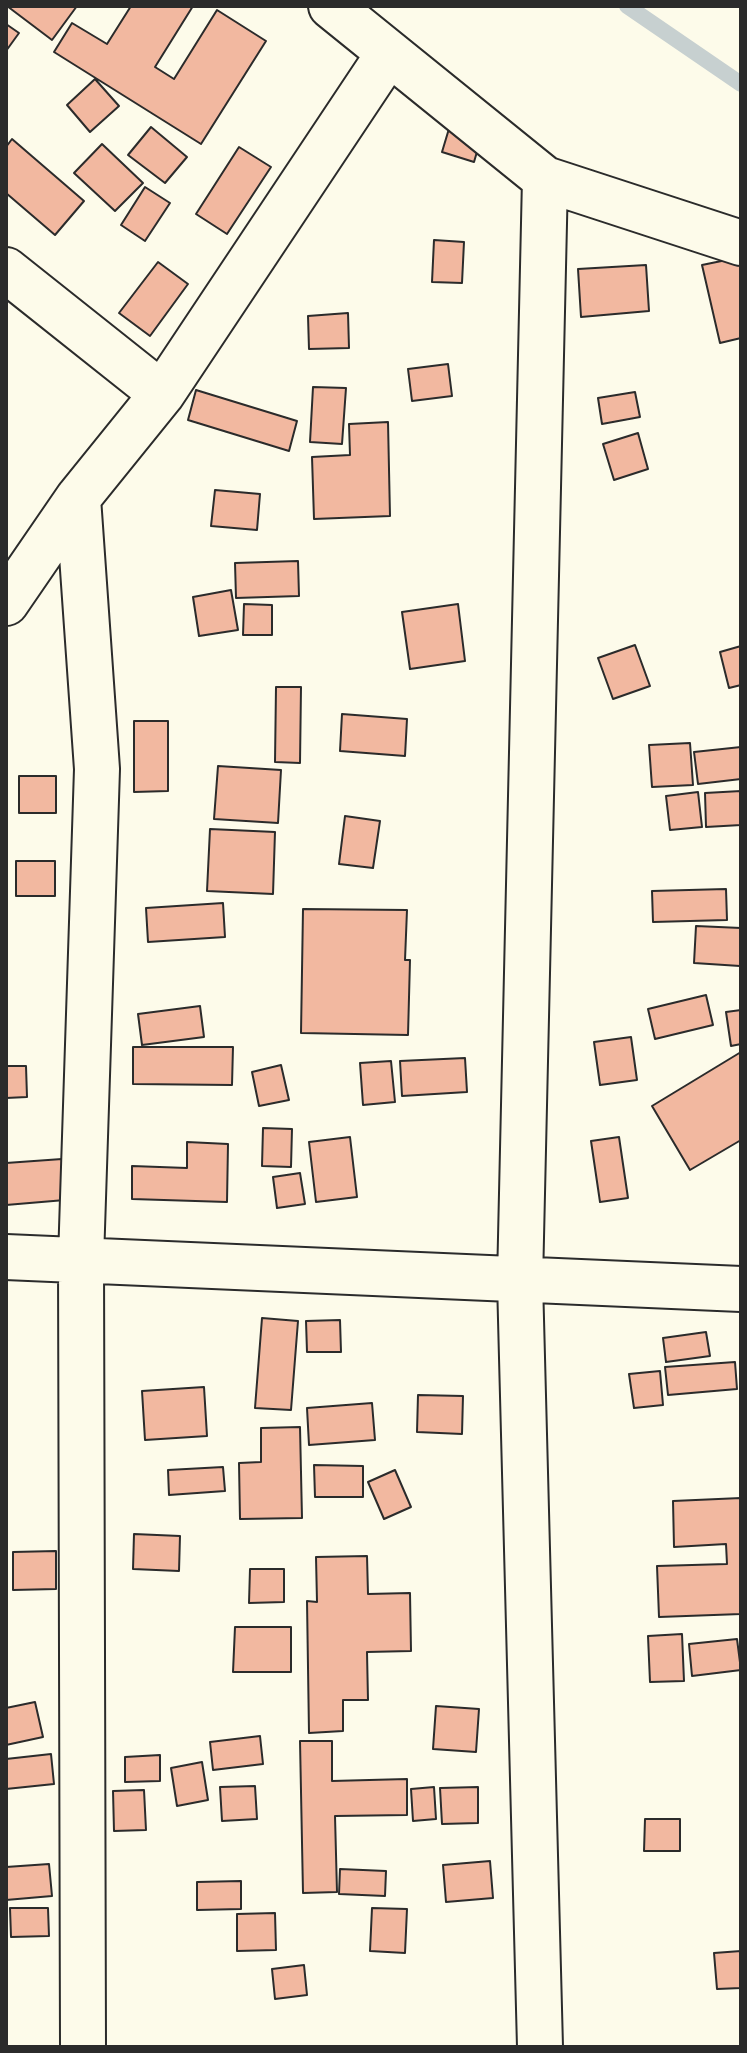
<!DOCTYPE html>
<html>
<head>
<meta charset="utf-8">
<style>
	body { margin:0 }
	#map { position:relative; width:747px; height:2053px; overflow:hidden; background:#fdfbea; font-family:"PT Serif",serif }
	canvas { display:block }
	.frame { position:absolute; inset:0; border:8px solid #2b2b2b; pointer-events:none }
</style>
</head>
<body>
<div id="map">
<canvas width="747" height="2053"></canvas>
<div class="frame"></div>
</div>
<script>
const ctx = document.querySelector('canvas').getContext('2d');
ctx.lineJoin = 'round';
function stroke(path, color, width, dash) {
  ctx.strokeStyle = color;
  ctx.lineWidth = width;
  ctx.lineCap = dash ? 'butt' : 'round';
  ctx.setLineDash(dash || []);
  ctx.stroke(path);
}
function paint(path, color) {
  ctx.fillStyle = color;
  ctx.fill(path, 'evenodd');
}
const stream = new Path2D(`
	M627,6L741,84`);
const building = new Path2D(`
	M7,6H77L52,40Z
	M131,6H193L155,67L174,79L217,10L266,41L201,144L54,52L72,23L107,44Z
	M6,24L19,33L6,51Z
	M95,79L119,106L90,132L67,105Z
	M454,112L486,121L474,162L442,152Z
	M151,127L187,157L165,183L128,155Z
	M12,139L84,201L55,235L6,193V147Z
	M102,144L143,183L115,211L74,173Z
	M239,147L271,167L227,234L196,214Z
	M145,187L170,203L145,241L121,225Z
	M434,240L464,242L462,283L432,282Z
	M741,257V338L720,343L702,265Z
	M158,262L188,284L150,336L119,313Z
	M646,265L649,311L581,317L578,269Z
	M348,313L349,348L309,349L308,316Z
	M448,364L452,396L412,401L408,369Z
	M313,387L346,388L342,444L310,442Z
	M196,390L297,421L289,451L188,420Z
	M635,392L640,417L602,424L598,398Z
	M388,422L390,516L314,519L312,457L350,455L349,424Z
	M638,433L648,469L614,480L603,444Z
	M215,490L260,494L257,530L211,526Z
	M298,561L299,596L236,598L235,563Z
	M231,590L238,630L199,636L193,597Z
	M244,604L272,605V635H243Z
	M458,604L465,661L410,669L402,612Z
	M635,645L650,686L613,699L598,658Z
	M741,646V685L729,688L720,652Z
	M276,687H301L300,763L275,762Z
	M342,714L407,719L405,756L340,751Z
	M134,721H168V791L134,792Z
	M690,743L693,785L652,787L649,745Z
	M741,747V779L698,784L694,752Z
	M218,766L281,770L278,823L214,819Z
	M19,776H56V813H19Z
	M741,791V825L706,827L705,793Z
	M698,792L702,827L670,830L666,796Z
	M345,816L380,821L373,868L339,864Z
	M210,829L275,832L273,894L207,891Z
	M16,861H55V896H16Z
	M726,889L727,920L653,922L652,891Z
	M223,903L225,937L148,942L146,908Z
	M303,909L407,910L405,960H410L408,1035L301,1033Z
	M696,926L741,928L740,966L694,963Z
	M706,995L713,1025L655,1039L648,1009Z
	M200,1006L204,1037L142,1045L138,1014Z
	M741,1010V1044L731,1046L726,1012Z
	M631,1037L637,1080L600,1085L594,1042Z
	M133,1047H233L232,1085L133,1084Z
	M741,1052V1140L690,1170L652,1106Z
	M465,1058L467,1092L402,1096L400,1061Z
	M391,1061L395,1102L363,1105L360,1063Z
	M281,1065L289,1100L259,1106L252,1072Z
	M6,1066H26L27,1097L6,1098Z
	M263,1128L292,1129L291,1167L262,1166Z
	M350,1137L357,1197L316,1202L309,1142Z
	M619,1137L628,1198L600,1202L591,1141Z
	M187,1142L228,1144L227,1202L132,1199V1166L187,1168Z
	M62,1159L65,1200L6,1205V1163Z
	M300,1173L305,1204L277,1208L273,1177Z
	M262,1318L298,1321L291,1410L255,1408Z
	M340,1320L341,1352H307L306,1321Z
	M706,1332L710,1356L666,1362L663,1338Z
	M735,1362L737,1389L668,1395L665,1367Z
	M660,1371L663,1405L634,1408L629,1374Z
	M204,1387L207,1436L145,1440L142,1391Z
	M418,1395L463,1396L462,1434L417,1432Z
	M372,1403L375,1440L309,1445L307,1408Z
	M300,1427L302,1518L240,1519L239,1463L261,1462V1428Z
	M314,1465L363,1466V1497H315Z
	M223,1467L225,1491L169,1495L168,1470Z
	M395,1470L411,1507L384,1519L368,1482Z
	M741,1498V1614L659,1617L657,1566L727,1564L726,1544L674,1547L673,1501Z
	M134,1534L180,1536L179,1571L133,1569Z
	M56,1551V1589L13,1590V1552Z
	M367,1556L368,1594L410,1593L411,1651L367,1652L368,1700H343V1731L309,1733L307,1601L317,1602L316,1557Z
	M250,1569H284V1602L249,1603Z
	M235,1627H291V1672H233Z
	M682,1634L684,1681L650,1682L648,1636Z
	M737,1639L741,1670L692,1676L689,1644Z
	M35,1702L43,1737L6,1745V1708Z
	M436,1706L479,1709L476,1752L433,1749Z
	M260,1736L263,1764L213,1770L210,1742Z
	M300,1741H332V1781L407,1779V1815L335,1816L337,1892L303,1893Z
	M51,1754L54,1784L6,1789V1759Z
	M160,1755V1781L125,1782V1757Z
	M202,1762L208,1800L177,1806L171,1768Z
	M255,1786L257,1819L222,1821L220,1787Z
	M434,1787L436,1819L413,1821L411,1789Z
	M478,1787V1823L442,1824L440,1788Z
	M144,1790L146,1830L114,1831L113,1791Z
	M645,1819H680V1851H644Z
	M490,1861L493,1898L446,1902L443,1865Z
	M49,1864L52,1896L6,1900V1867Z
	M340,1869L386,1871L385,1896L339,1894Z
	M241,1881V1909L197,1910V1882Z
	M10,1908H48L49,1936L11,1937Z
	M372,1908L407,1909L405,1953L370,1951Z
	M275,1913L276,1950L237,1951V1914Z
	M741,1951V1988L717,1989L714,1953Z
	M304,1965L307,1995L275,1999L272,1969Z`);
const minor = new Path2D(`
	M331,6L545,179L741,243
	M6,270L162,394
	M78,498L97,769L81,1259L83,2047
	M6,603L78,498L162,394L389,53
	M6,1257L741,1289
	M540,2047L520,1281L545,179`);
stroke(stream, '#c7d0d0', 16);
paint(building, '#f2b8a0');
stroke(building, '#2b2b2b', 2);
stroke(minor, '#2b2b2b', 48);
stroke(minor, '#fdfbea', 44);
</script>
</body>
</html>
